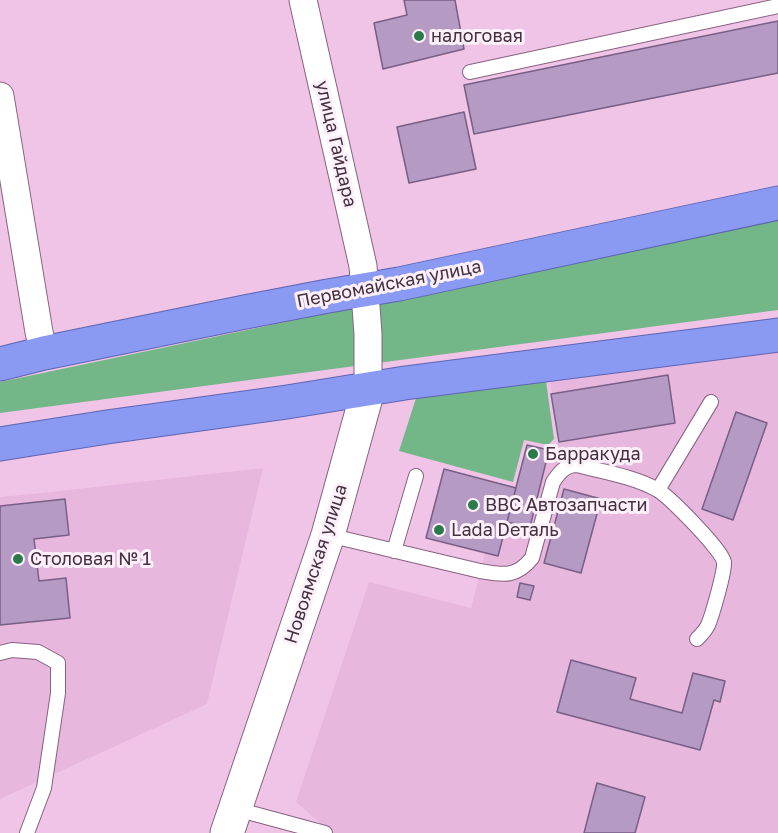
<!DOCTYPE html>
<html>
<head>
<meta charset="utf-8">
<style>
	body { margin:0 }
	canvas { display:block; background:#efc4e6 }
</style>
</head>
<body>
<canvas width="778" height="833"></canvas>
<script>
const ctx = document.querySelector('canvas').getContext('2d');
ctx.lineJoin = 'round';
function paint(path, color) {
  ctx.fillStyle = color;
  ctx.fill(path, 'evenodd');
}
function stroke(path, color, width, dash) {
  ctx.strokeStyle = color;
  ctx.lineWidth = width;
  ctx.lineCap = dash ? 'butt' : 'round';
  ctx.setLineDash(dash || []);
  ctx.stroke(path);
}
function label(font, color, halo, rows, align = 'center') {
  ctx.font = font + ' "Golos Text",sans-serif';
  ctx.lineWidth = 6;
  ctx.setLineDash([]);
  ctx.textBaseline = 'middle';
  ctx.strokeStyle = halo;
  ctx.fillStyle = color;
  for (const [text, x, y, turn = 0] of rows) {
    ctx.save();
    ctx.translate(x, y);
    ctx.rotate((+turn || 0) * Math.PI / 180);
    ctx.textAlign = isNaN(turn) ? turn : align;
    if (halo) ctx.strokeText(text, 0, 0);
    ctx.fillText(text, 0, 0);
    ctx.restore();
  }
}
const built = new Path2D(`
	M778,350V833H317L320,823L296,802L369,582L471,608L485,554L426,538L444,469L516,487L527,445L549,450L559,442L550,381Z
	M263,468L207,704L0,799V497L42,493Z`);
const green = new Path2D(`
	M778,215V310L0,413V382L380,302Z
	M546,381L554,439L548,445L524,440L513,482L399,451L417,395Z`);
const building = new Path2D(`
	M404,0H455L464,49L383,69L374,23L407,15Z
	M778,21V73L474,134L464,85Z
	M464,112L476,169L409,183L397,127Z
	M668,375L675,423L559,442L551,394Z
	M736,412L767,423L733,520L702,509Z
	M527,445L549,450L530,527L507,522Z
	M444,469L516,488L498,556L426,538Z
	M564,489L601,499L581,573L544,563Z
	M65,499L69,535L34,539L39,581L66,578L70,618L0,625V506Z
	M520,583L534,586L530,600L517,597Z
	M571,660L636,678L630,699L682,713L693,673L725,681L720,702L714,700L700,750L557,712Z
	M597,783L645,797L635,833H584Z`);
const service = new Path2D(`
	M470,72L778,6
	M658,490L711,402
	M328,535L480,571C503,575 516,578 532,558L553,482C559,473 565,465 577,465C603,472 632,476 656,489C668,495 722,550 724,562C725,571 712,616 708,625C706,630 701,635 697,639
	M394,551L416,476
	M0,653L12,650L38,652L58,663V693L44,788L27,833
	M236,809L325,833`);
const minor = new Path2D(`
	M303,0L363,266L368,334V390
	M0,96L39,332L44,353`);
const tertiary = new Path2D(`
	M227,833L328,535L368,390`);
const trunk = new Path2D(`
	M0,364L44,353L245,312L328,296L399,284L778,203
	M0,444L107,427L287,402L405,383L778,335`);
const markers = [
	[419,36,6,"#2b7a4a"],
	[533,454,6,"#2b7a4a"],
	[473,505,6,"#2b7a4a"],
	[439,530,6,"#2b7a4a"],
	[18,559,6,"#2b7a4a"]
];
const poiNames = [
	["налоговая",431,36],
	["Барракуда",545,454],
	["ВВС Автозапчасти",485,505],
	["Lada Dеталь",451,530],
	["Столовая № 1",30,559]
];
const streetNames = [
	["улица Гайдара",336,144,77],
	["Первомайская улица",389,284,-11],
	["Новоямская улица",316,564,-72]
];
paint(built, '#e8b7de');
paint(green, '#73b788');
paint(building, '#b59ac4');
stroke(building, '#785f85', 1.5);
stroke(service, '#886281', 16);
stroke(minor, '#886281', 29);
stroke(tertiary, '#886281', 35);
stroke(trunk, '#5e64b2', 35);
stroke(service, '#fff', 14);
stroke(minor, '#fff', 27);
stroke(tertiary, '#fff', 33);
stroke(trunk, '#8a9af3', 33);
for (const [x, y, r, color] of markers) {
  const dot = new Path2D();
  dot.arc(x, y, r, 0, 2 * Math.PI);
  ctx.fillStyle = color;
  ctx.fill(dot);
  stroke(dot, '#fdf0fa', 2);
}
label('18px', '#42313e', '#fdf0fa', poiNames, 'left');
label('18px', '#42313e', '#fdf0fa', streetNames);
</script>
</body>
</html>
